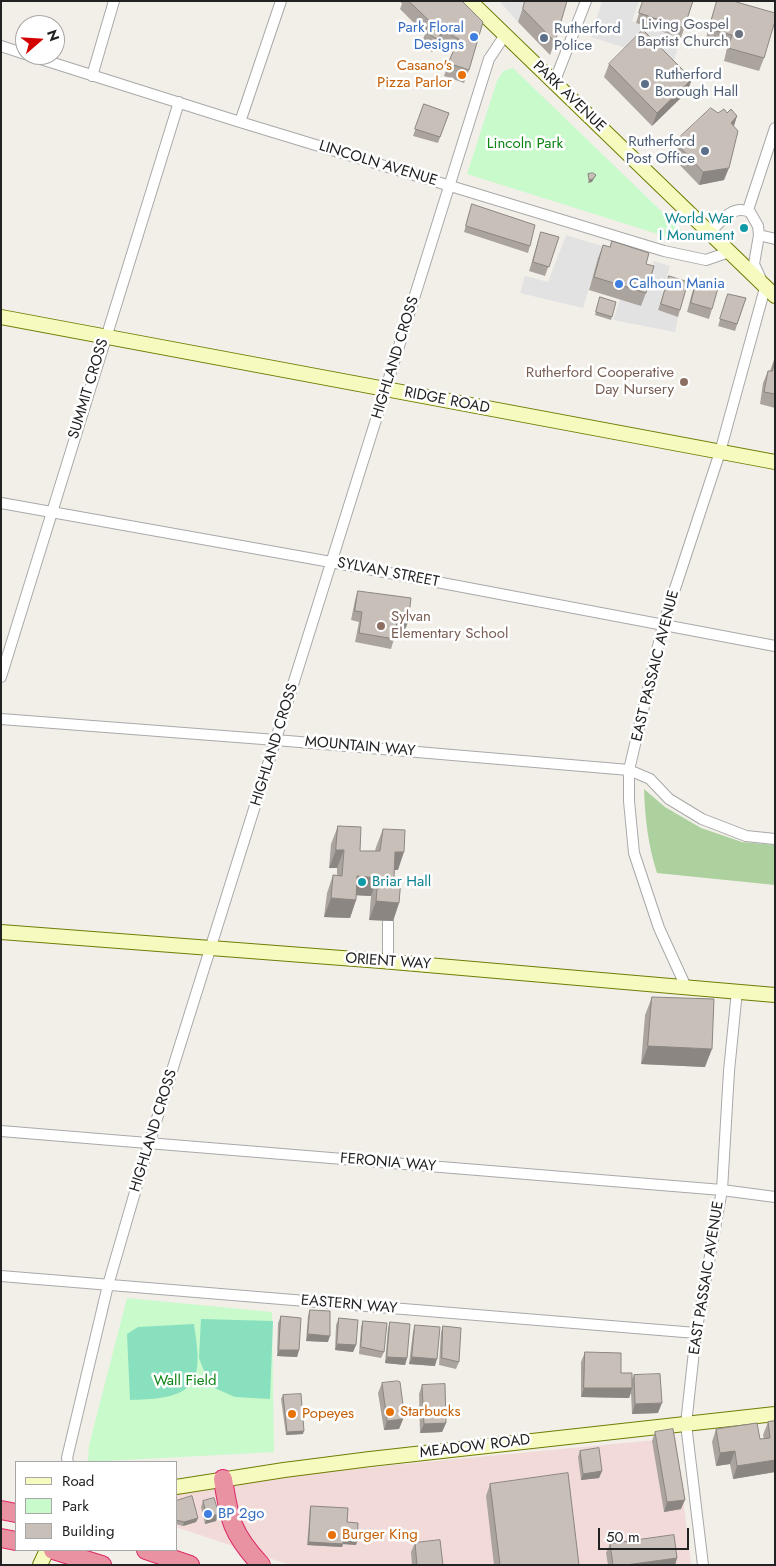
<!DOCTYPE html>
<html>
<head>
<meta charset="utf-8">
<style>
	body { margin:0 }
	#map { position:relative; width:776px; height:1566px; overflow:hidden; background:#f2efe9; font-family:Jost,sans-serif }
	canvas { display:block }
	.frame { position:absolute; inset:0; border:2px solid #222; pointer-events:none }
	.legend { position:absolute; left:15px; top:1461px; width:162px; height:90px; box-sizing:border-box; background:#fff; border:1px solid #a7a7a7; margin:0; padding:6px 9px; list-style:none; font-size:15px; color:#222 }
	.legend li { display:flex; align-items:center; gap:10px; height:25px }
	.legend b { width:25px; border:1px solid #a7a7a7 }
	.north { position:absolute; left:15px; top:15px; width:50px; height:50px; box-sizing:border-box; background:#fff; border:1px solid #a7a7a7; border-radius:50%; rotate:71deg; font-size:14px; font-weight:700; line-height:20px; text-align:center; color:#222 }
	.north::after { content:''; display:block; margin:auto; width:18px; height:22px; background:#d40000; clip-path:polygon(50% 0,100% 100%,50% 72%,0 100%) }
	.scale { position:absolute; left:598px; top:1528px; width:91px; height:22px; box-sizing:border-box; border:2px solid #222; border-top:0; padding-left:6px; font-size:15px; line-height:18px; white-space:nowrap; color:#222; -webkit-text-stroke:4px #fff; paint-order:stroke }
</style>
</head>
<body>
<div id="map">
<canvas width="776" height="1566"></canvas>
<div class="frame"></div>
<ul class="legend">
<li><b style="height:6px;background:#f7fabf"></b>Road</li>
<li><b style="height:14px;background:#c8facc"></b>Park</li>
<li><b style="height:14px;background:#c7bfb8"></b>Building</li>
</ul>
<div class="north">N</div>
<div class="scale">50 m</div>
</div>
<script>
const ctx = document.querySelector('canvas').getContext('2d');
ctx.lineJoin = 'round';
function paint(path, color) {
  ctx.fillStyle = color;
  ctx.fill(path, 'evenodd');
}
function stroke(path, color, width, dash) {
  ctx.strokeStyle = color;
  ctx.lineWidth = width;
  ctx.lineCap = dash ? 'butt' : 'round';
  ctx.setLineDash(dash || []);
  ctx.stroke(path);
}
function label(font, color, halo, rows, align = 'center') {
  ctx.font = font + ' Jost,sans-serif';
  ctx.lineWidth = 5;
  ctx.setLineDash([]);
  ctx.textBaseline = 'middle';
  ctx.strokeStyle = halo;
  ctx.fillStyle = color;
  for (const [text, x, y, turn = 0] of rows) {
    ctx.save();
    ctx.translate(x, y);
    ctx.rotate((+turn || 0) * Math.PI / 180);
    ctx.textAlign = isNaN(turn) ? turn : align;
    if (halo) ctx.strokeText(text, 0, 0);
    ctx.fillText(text, 0, 0);
    ctx.restore();
  }
}
const commercial = new Path2D(`
	M676,1438L691,1565H290L176,1527V1493L259,1478Z`);
const forest = new Path2D(`
	M644,789L665,807L701,828L742,842L775,845V885L657,873C648,845 645,818 644,789Z`);
const park = new Path2D(`
	M513,68L683,232L685,236L683,240L680,241L467,174L497,81L503,71Z
	M127,1298L272,1312L274,1452L88,1462L89,1445Z`);
const pitch = new Path2D(`
	M201,1319L273,1321L270,1399L235,1397L210,1386L199,1358Z
	M194,1324C196,1340 201,1364 194,1379C184,1400 149,1399 130,1400L127,1334L138,1327Z`);
const parking = new Path2D(`
	M502,1H525L518,22L501,3Z
	M602,1H639L632,21L681,38L674,60L647,51L632,50L591,37Z
	M566,235L602,246L583,308L520,293L525,276L548,282Z
	M654,261L670,266L658,310L678,317L675,332L613,320L620,299L641,305Z`);
const street = new Path2D(`
	M1,46L25,54
	M28,55L240,122L664,251L706,260L729,252
	M92,76L114,1
	M554,83L586,1
	M240,122L281,1
	M748,210L775,128
	M759,235L775,239
	M1,503L331,562L775,646
	M1,677L179,102
	M1,719L276,740L629,770L650,779L669,799L702,819L746,836L775,839
	M388,962V922
	M686,987L659,928L634,853L629,801V770L663,625L720,452L765,288L754,264L759,235L758,226L750,212C732,204 721,221 710,233
	M1,1131L722,1190L775,1197
	M1,1276L696,1333
	M68,1462L67,1458L108,1285L149,1144L489,59L505,35
	M703,1565L686,1424L696,1333L722,1190L729,1071L737,991`);
const secondary = new Path2D(`
	M470,1L775,296
	M1,317L775,462
	M1,932L381,961L775,995
	M176,1487L284,1470L370,1459L775,1414
	M40,1565L47,1550`);
const highway = new Path2D(`
	M223,1479C229,1519 232,1534 261,1565
	M1,1510L16,1513
	M1,1538L16,1541
	M53,1550L102,1565
	M146,1550L190,1565`);
const wall = new Path2D(`
	M400,1H462L469,70L464,83L444,76L453,51L438,43L432,52L421,45L425,34L400,9L402,4Z
	M525,1L555,42L550,55L518,22Z
	M643,1H693L681,38L636,23Z
	M717,1L764,58L759,71L724,61L727,48L705,41Z
	M609,64L692,79L687,92L652,126L604,77Z
	M424,104L449,113L438,143L413,136Z
	M718,113H727L737,116L734,126L724,180L699,185L674,159L677,150V149L681,136Z
	M472,204L530,246L528,253L464,232Z
	M541,232L559,237L545,276L529,271Z
	M612,241L646,264V293L641,306L589,290L598,258L603,245L610,247Z
	M669,276L680,310L678,317L658,310Z
	M696,283L712,309L709,319L687,312L692,293Z
	M728,294L746,298L735,331L718,326Z
	M600,297L612,317L611,320L595,315Z
	M775,357V408L760,404L763,383L768,371H770Z
	M358,591L408,622L404,632L396,631L394,639L391,649L355,642L359,622L351,620L355,600Z
	M338,826L360,851H375L376,847L383,829L398,870H394V878L399,903L393,921L369,920L371,896L356,895V900L350,918L324,917L327,893L333,875H337V868H329L331,844Z
	M652,997L705,1067L641,1064L645,1015Z
	M310,1310L328,1342L306,1341L308,1316Z
	M281,1316L299,1350L297,1357L277,1356L278,1323Z
	M339,1318L356,1345L353,1352L335,1350L336,1325Z
	M363,1321L384,1352L381,1358L359,1354L361,1327Z
	M390,1322L407,1358L405,1365L385,1363L388,1328Z
	M415,1325L435,1366L409,1364L413,1332Z
	M443,1326L459,1362L456,1369L439,1365L441,1332Z
	M585,1352L632,1379L634,1375L658,1413L632,1414L631,1393L629,1398L581,1397V1362Z
	M382,1383L403,1419L399,1429L384,1430L378,1393Z
	M422,1385L446,1423L442,1432L420,1433L419,1394Z
	M283,1395L303,1434L286,1435L281,1399Z
	M775,1421V1472L733,1479L730,1464L716,1466L712,1442L716,1429L760,1439H764L763,1435L768,1422Z
	M655,1432L681,1509L664,1512L652,1441Z
	M580,1451L602,1471L599,1478L581,1480L578,1457Z
	M490,1484L579,1565H494L486,1496Z
	M176,1501L198,1518L196,1522L183,1526L176,1524Z
	M203,1501L216,1521L205,1524L201,1507Z
	M311,1506L347,1522L356,1545L343,1544L342,1547L307,1545L310,1509Z
	M415,1543L443,1565H412L411,1552Z
	M610,1544L677,1558L675,1565H608L606,1553Z`);
const shadedWall = new Path2D(`
	M443,31L438,43L432,52L437,39Z
	M692,79L687,92L652,126L657,113Z
	M737,116L733,128L731,123Z
	M729,168L724,180L699,185L703,172Z
	M596,175L592,182L588,183L589,180Z
	M397,621L408,622L404,632L394,630Z
	M336,850H344L337,868H329Z
	M395,852H404L398,870H388Z
	M357,876L378,878L371,896L351,895Z
	M331,898L356,900L350,918L324,917Z
	M376,901L399,903L393,921L369,920Z
	M648,1046L712,1049L705,1067L641,1064Z
	M308,1334L330,1336L328,1342L306,1341Z
	M337,1344L356,1345L353,1352L335,1350Z
	M279,1350H299L297,1357L277,1356Z
	M387,1357L407,1358L405,1365L385,1363Z
	M412,1357L437,1359L435,1366L409,1364Z
	M584,1388H632L629,1398L581,1397Z
	M662,1403L658,1413L632,1414L635,1404Z
	M403,1419L399,1429L384,1430L387,1421Z
	M446,1423L442,1432L420,1433L424,1424Z
	M304,1431L303,1434L286,1435L287,1432Z
	M735,1451L730,1464L716,1466L720,1453Z
	M775,1460V1472L733,1479L737,1466Z
	M602,1471L599,1478L581,1480L583,1474Z
	M685,1500L681,1509L664,1512L667,1502Z
	M219,1514L216,1521L205,1524L207,1517Z
	M198,1518L196,1522L183,1526L184,1522Z
	M343,1541L357,1542L356,1545L343,1544L342,1547L307,1545L309,1542Z
	M677,1558L675,1565H626Z`);
const building = new Path2D(`
	M409,1H462L483,22L469,70L448,63L459,39L443,31L437,39L425,32L430,22Z
	M525,1H567L555,42L523,9Z
	M643,1H693L684,28L639,13Z
	M717,1H733L775,13V21L764,58L728,48L732,35L709,29Z
	M643,30L692,79L657,113L609,64Z
	M424,104L449,113L440,137L415,129Z
	M711,108L718,113L724,109L727,113L731,109L737,116L731,123L738,131L729,168L703,172L679,146L684,141L681,136Z
	M593,173L596,175L593,179L589,180L588,174Z
	M472,204L535,225L530,246L466,226Z
	M541,232L559,237L549,267L533,262Z
	M612,241L649,253L646,264L654,266L646,293L594,277L603,245L610,247Z
	M669,276L688,282L680,310L661,304Z
	M696,283L718,288L712,309L691,303Z
	M728,294L746,298L737,324L720,319Z
	M600,297L616,302L612,317L596,312Z
	M775,359V394L764,392L768,371H772Z
	M358,591L411,598L408,622L397,621L394,639L359,633L362,612L355,611Z
	M338,826L361,827L360,851H380L383,829L405,830L404,852H395L394,878L401,879L399,903L376,901L378,878L357,876L356,900L331,898L333,875L342,876L344,850H336Z
	M652,997L714,999L712,1049L648,1046Z
	M310,1310L330,1311V1336L308,1334Z
	M281,1316L301,1318L299,1350H279Z
	M339,1318L358,1320L356,1345L337,1344Z
	M363,1321L387,1323L384,1352L361,1347Z
	M390,1322L410,1324L407,1358L387,1357Z
	M415,1325L440,1327L437,1359L412,1357Z
	M443,1326L461,1328L459,1362L442,1358Z
	M585,1352L621,1353V1373H632V1388H584Z
	M660,1374L662,1403L635,1404L634,1375Z
	M398,1381L400,1382L403,1405L402,1409L403,1419L387,1421L382,1383Z
	M445,1384L446,1423L424,1424L422,1385Z
	M301,1394L304,1431L287,1432L283,1395Z
	M775,1421V1460L737,1466L735,1451L720,1453L716,1429L757,1423L760,1439L770,1438L768,1422Z
	M673,1429L685,1500L667,1502L655,1432Z
	M599,1448L602,1471L583,1474L580,1451Z
	M568,1473L579,1565H500L490,1484Z
	M192,1496L198,1518L184,1522L176,1520V1501Z
	M214,1498L219,1514L207,1517L203,1501Z
	M311,1506L348,1508L347,1522L358,1523L357,1542L343,1541V1544L309,1542Z
	M674,1535L677,1558L626,1565H613L610,1544Z
	M440,1540L443,1565H417L415,1543Z`);
const markers = [
	[739,34,5,"#6b7280"],
	[474,37,5,"#3f7fe0"],
	[544,38,5,"#5c6f8a"],
	[462,75,5,"#e8710a"],
	[645,84,5,"#5c6f8a"],
	[705,151,5,"#5c6f8a"],
	[744,228,5,"#0f9aa8"],
	[619,284,5,"#3f7fe0"],
	[684,382,5,"#8d6e63"],
	[381,626,5,"#8d6e63"],
	[362,882,5,"#0f9aa8"],
	[390,1412,5,"#e8710a"],
	[292,1414,5,"#e8710a"],
	[208,1514,5,"#3f7fe0"],
	[332,1535,5,"#e8710a"]
];
const worshipNames = [
	["Living Gospel",729,25],
	["Baptist Church",729,42]
];
const shopNames = [
	["Park Floral",464,28,"right"],
	["Designs",464,45,"right"],
	["Calhoun Mania",629,284],
	["BP 2go",218,1514]
];
const serviceNames = [
	["Rutherford",554,29],
	["Police",554,46],
	["Rutherford",655,75],
	["Borough Hall",655,92],
	["Rutherford",695,142,"right"],
	["Post Office",695,159,"right"]
];
const foodNames = [
	["Casano's",452,66,"right"],
	["Pizza Parlor",452,83,"right"],
	["Starbucks",400,1412],
	["Popeyes",302,1414],
	["Burger King",342,1535]
];
const streetNames = [
	["PARK AVENUE",569,97,44],
	["LINCOLN AVENUE",378,164,17],
	["HIGHLAND CROSS",396,358,-73],
	["SUMMIT CROSS",89,389,-73],
	["RIDGE ROAD",447,401,11],
	["SYLVAN STREET",388,573,11],
	["EAST PASSAIC AVENUE",656,666,-76],
	["HIGHLAND CROSS",275,745,-73],
	["MOUNTAIN WAY",360,747,5],
	["ORIENT WAY",388,962,4],
	["HIGHLAND CROSS",154,1131,-73],
	["FERONIA WAY",388,1163,5],
	["EAST PASSAIC AVENUE",707,1278,-81],
	["EASTERN WAY",349,1305,5],
	["MEADOW ROAD",475,1447,-7]
];
const parkNames = [
	["Lincoln Park",525,144],
	["Wall Field",185,1381]
];
const cultureNames = [
	["World War",734,219],
	["I Monument",734,236],
	["Briar Hall",372,882,"left"]
];
const educationNames = [
	["Rutherford Cooperative",674,373],
	["Day Nursery",674,390],
	["Sylvan",391,617,"left"],
	["Elementary School",391,634,"left"]
];
paint(commercial, '#f2dad9');
paint(forest, '#add19e');
paint(park, '#c8facc');
paint(pitch, '#88e0be');
paint(parking, '#e2e2e2');
stroke(street, '#a9a9a9', 12);
stroke(secondary, '#707d05', 16);
stroke(highway, '#dc2a67', 20);
stroke(street, '#fff', 10);
stroke(secondary, '#f7fabf', 14);
stroke(highway, '#e892a2', 18);
paint(wall, '#aba49e');
paint(shadedWall, '#8b8681');
paint(building, '#c7bfb8');
stroke(building, '#8b8681', 1);
for (const [x, y, r, color] of markers) {
  const dot = new Path2D();
  dot.arc(x, y, r, 0, 2 * Math.PI);
  ctx.fillStyle = color;
  ctx.fill(dot);
  stroke(dot, '#fff', 2);
}
label('15px', '#5b616d', '#fff', worshipNames, 'right');
label('15px', '#366cbe', '#fff', shopNames, 'left');
label('15px', '#4e5e75', '#fff', serviceNames, 'left');
label('15px', '#c56008', '#fff', foodNames, 'left');
label('15px', '#222', '#fff', streetNames);
label('15px', '#0c8416', '#fff', parkNames);
label('15px', '#0d838f', '#fff', cultureNames, 'right');
label('15px', '#785e54', '#fff', educationNames, 'right');
</script>
</body>
</html>
